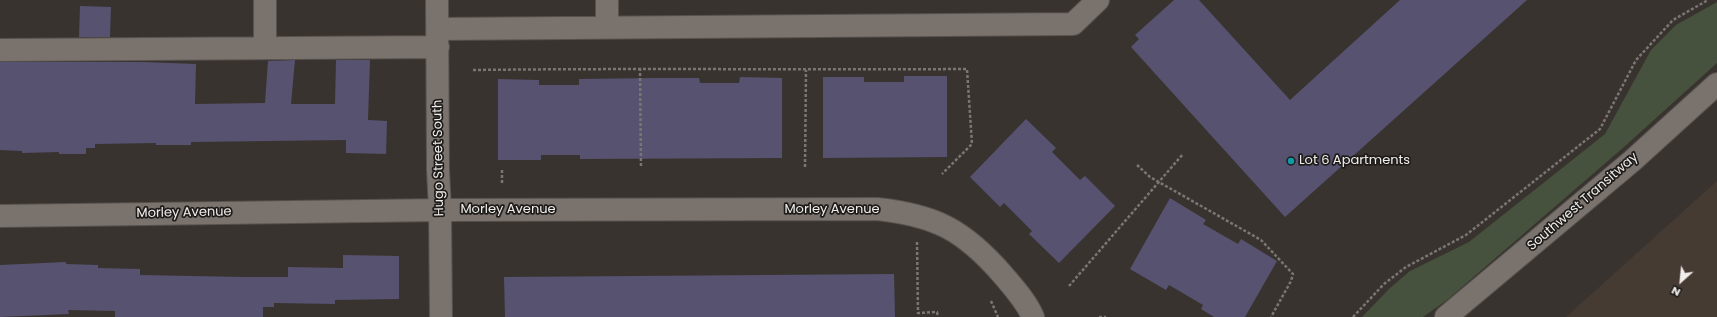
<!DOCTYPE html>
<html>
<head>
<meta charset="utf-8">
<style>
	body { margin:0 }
	#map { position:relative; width:1717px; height:317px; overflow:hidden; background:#39332f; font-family:Poppins,sans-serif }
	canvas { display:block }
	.north { position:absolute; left:1661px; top:261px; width:40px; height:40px; -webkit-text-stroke:3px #1e1c1a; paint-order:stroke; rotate:207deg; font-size:11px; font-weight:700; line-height:16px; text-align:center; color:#f1edea }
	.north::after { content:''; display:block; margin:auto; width:14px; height:18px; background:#f1edea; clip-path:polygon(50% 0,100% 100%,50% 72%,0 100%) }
</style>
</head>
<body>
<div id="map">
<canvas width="1717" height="317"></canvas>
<div class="north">N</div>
</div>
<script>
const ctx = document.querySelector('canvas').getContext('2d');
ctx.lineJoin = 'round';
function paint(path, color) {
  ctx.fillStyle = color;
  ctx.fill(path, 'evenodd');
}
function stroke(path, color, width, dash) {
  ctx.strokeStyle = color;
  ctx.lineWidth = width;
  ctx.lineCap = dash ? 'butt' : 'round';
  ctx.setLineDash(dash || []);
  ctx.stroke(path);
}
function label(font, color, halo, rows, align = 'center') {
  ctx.font = font + ' Poppins,sans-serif';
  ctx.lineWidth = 3.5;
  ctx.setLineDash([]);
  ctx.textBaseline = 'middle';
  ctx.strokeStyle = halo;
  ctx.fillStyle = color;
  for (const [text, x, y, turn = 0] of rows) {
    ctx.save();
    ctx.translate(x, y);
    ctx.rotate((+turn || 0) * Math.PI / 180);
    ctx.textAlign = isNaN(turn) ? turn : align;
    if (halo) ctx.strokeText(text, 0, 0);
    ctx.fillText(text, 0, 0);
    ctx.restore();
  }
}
const built = new Path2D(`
	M1717,181V317H1566Z`);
const green = new Path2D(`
	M1717,2V63L1624,147L1447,300L1423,317H1362L1390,288L1410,271L1469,242L1605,134L1651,50L1676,25Z`);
const building = new Path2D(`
	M1174,0H1199L1290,100L1400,0H1527L1285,217L1131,47L1139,39L1135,35Z
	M80,6L111,7L110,37H79Z
	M295,60L291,104H335L336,60H370L368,120L387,121L386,154L346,153V140L191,142V145H156V143L95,144V148H86V154H59V152L22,153V151L0,150V62H144L196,64L195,104L265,103L268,61Z
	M904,76H947V157L823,158V77H864V82H904Z
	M740,77L782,78V158L580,159V155H541V160H498V79L539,80V85H579V79L658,78H699L700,83H739Z
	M1026,119L1056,148L1052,152L1080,180L1085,176L1115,206L1059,263L1029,234L1032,231L1004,203L1000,207L970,177Z
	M1170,198L1206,220L1203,224L1238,244L1241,239L1277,261L1245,317H1214L1201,309L1203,305L1169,285L1166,290L1130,269Z
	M343,255L399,256V299L335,300V304L274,303V307H263V317H115V311L68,310L69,314L0,317V265L66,262V264L98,265V268L140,269V275L244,277H288V267L343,268Z
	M894,274L895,317H505L504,277Z`);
const path = new Path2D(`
	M640,68L641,168
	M473,70C637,68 802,70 967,69L972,144L942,174
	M1137,165L1150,177L1261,240L1293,274L1291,281L1271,317
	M805,167L806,70
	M502,170V185
	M917,242L918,313L937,312L938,317
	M1069,286L1183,154
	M991,301L998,317
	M1099,317H1106
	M1353,317L1384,284L1406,267L1466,235L1600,129L1636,60L1673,20L1708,0`);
const minor = new Path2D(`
	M265,0V48
	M437,0L438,170L440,210L441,317
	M607,27V0
	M438,29L1073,24L1098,0
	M0,50L438,47
	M0,216L440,210L877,209C935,215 964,230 1003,275C1014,288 1026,301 1033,317
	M1446,317L1632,161L1717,84`);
const markers = [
	[1291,161,4,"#0f9aa8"]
];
const streetNames = [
	["Hugo Street South",439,158,-91],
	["Southwest Transitway",1583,202,-41],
	["Morley Avenue",508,210],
	["Morley Avenue",832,210],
	["Morley Avenue",184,213,-1]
];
const poiNames = [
	["Lot 6 Apartments",1299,161]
];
paint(built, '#463b33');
paint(green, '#46523d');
paint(building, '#575270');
stroke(minor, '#57524e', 24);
stroke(path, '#7b7673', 2.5, [3, 2]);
stroke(minor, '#79726d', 22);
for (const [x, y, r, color] of markers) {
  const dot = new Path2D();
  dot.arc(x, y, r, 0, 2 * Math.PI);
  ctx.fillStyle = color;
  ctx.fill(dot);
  stroke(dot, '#1e1c1a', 1.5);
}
label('13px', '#f1edea', '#1e1c1a', streetNames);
label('13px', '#f1edea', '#1e1c1a', poiNames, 'left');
</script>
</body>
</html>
